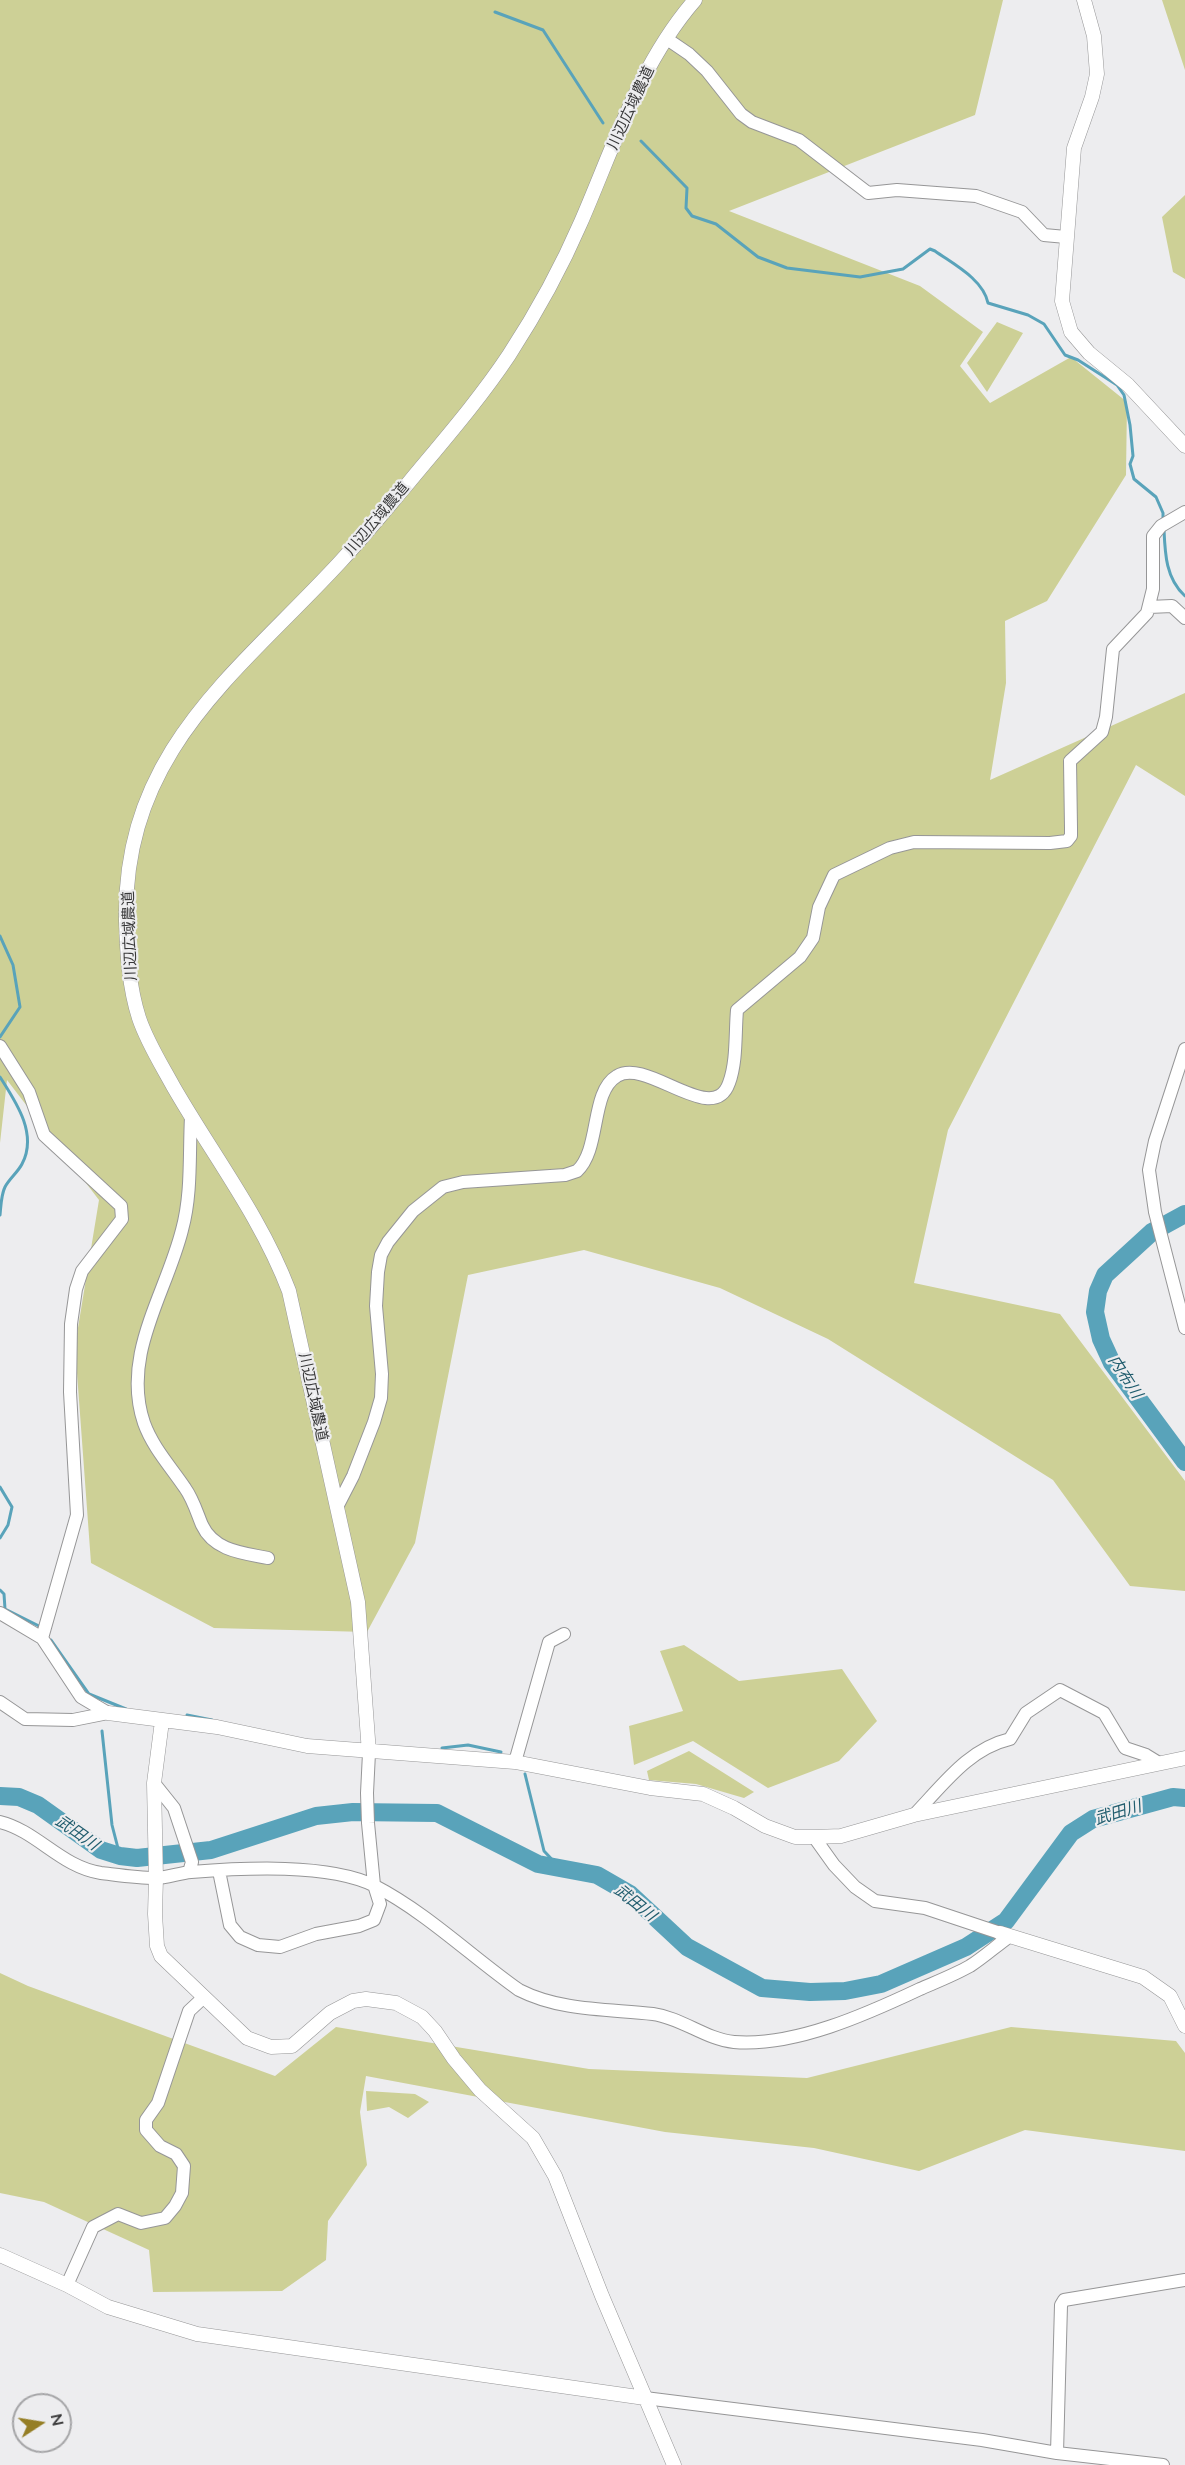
<!DOCTYPE html>
<html>
<head>
<meta charset="utf-8">
<style>
	body { margin:0 }
	#map { position:relative; width:1185px; height:2465px; overflow:hidden; background:#ededef; font-family:Mulish,sans-serif }
	canvas { display:block }
	.north { position:absolute; left:12px; top:2393px; width:60px; height:60px; box-sizing:border-box; background:#ededef; border:2px solid #a5a5a7; border-radius:50%; rotate:78deg; font-size:16px; font-weight:700; line-height:24px; text-align:center; color:#39393a }
	.north::after { content:''; display:block; margin:auto; width:21px; height:27px; background:#957e25; clip-path:polygon(50% 0,100% 100%,50% 72%,0 100%) }
</style>
</head>
<body>
<div id="map">
<canvas width="1185" height="2465"></canvas>
<div class="north">N</div>
</div>
<script>
const ctx = document.querySelector('canvas').getContext('2d');
ctx.lineJoin = 'round';
function paint(path, color) {
  ctx.fillStyle = color;
  ctx.fill(path, 'evenodd');
}
function stroke(path, color, width, dash) {
  ctx.strokeStyle = color;
  ctx.lineWidth = width;
  ctx.lineCap = dash ? 'butt' : 'round';
  ctx.setLineDash(dash || []);
  ctx.stroke(path);
}
function label(font, color, halo, rows, align = 'center') {
  ctx.font = font + ' Mulish,"Noto Sans JP",sans-serif';
  ctx.lineWidth = 4.5;
  ctx.setLineDash([]);
  ctx.textBaseline = 'middle';
  ctx.strokeStyle = halo;
  ctx.fillStyle = color;
  for (const [text, x, y, turn = 0] of rows) {
    ctx.save();
    ctx.translate(x, y);
    ctx.rotate((+turn || 0) * Math.PI / 180);
    ctx.textAlign = isNaN(turn) ? turn : align;
    if (halo) ctx.strokeText(text, 0, 0);
    ctx.fillText(text, 0, 0);
    ctx.restore();
  }
}
const green = new Path2D(`
	M0,0H1003L975,115L729,211L920,286L983,332L960,366L990,403L1071,357L1127,402L1126,475L1047,601L1005,621L1006,683L990,780L1185,693V796L1136,765L948,1130L914,1283L1060,1314L1185,1481V1591L1130,1586L1053,1480L828,1339L720,1288L584,1250L468,1275L415,1543L367,1632L214,1628L91,1563L75,1346L99,1200L7,1080L0,1143Z
	M1162,0H1185V70Z
	M1185,195V279L1173,272L1162,217Z
	M997,322L1023,333L987,392L967,363Z
	M684,1645L739,1681L842,1669L877,1721L839,1761L768,1788L693,1741L634,1765L629,1726L683,1711L660,1651Z
	M689,1751L754,1792L744,1798L696,1784L649,1780L647,1771Z
	M0,1973L28,1986L275,2076L336,2027L589,2069L807,2078L1011,2027L1176,2041L1185,2053V2151L1025,2130L919,2171L814,2148L665,2132L366,2076L360,2112L367,2165L328,2221L326,2260L282,2291L153,2292L149,2250L44,2202L0,2193Z
	M366,2091L415,2094L429,2102L408,2118L389,2107L367,2111Z`);
const stream = new Path2D(`
	M495,12L543,30L603,123
	M641,141L687,188L686,208L692,216L716,224L758,257L787,268L860,277L903,269L930,249L935,251C953,264 983,279 988,303L1028,315L1044,324L1065,355L1078,360L1117,385L1124,395L1130,425L1133,456L1130,464L1134,479L1156,497L1163,513V521
	M1164,530C1165,554 1166,579 1185,596
	M0,936L13,965L20,1007L0,1037
	M0,1077C16,1102 38,1134 22,1164C18,1172 9,1179 5,1187C1,1195 1,1206 0,1215
	M0,1487L12,1507L8,1525L0,1538
	M0,1590L4,1594L5,1609L39,1626
	M51,1640L89,1694L126,1709
	M187,1715L212,1720
	M102,1731L112,1825L120,1856
	M442,1748L468,1745L501,1752
	M525,1774L544,1851L560,1868`);
const river = new Path2D(`
	M1185,1214L1152,1232L1105,1275L1098,1291L1095,1312L1101,1339L1112,1363L1185,1462
	M0,1796L19,1797L38,1805L101,1850L120,1856L137,1858L211,1850L316,1816L353,1812L437,1813L538,1864L597,1875L630,1894L687,1947L762,1988L810,1992L845,1991L881,1984L966,1947L1006,1921L1071,1833L1093,1819L1173,1797L1185,1798`);
const minor = new Path2D(`
	M667,39L689,54L707,71L741,114L752,122L799,140L868,193L897,190L976,196L1022,212L1044,235L1066,237
	M1149,607L1172,606L1185,618
	M0,1046L29,1092L44,1135L121,1206L122,1219L82,1271L76,1289L71,1324L70,1392L77,1515L42,1638
	M1185,1049L1155,1141L1149,1170L1155,1212L1185,1328
	M191,1117C189,1154 192,1194 182,1230C166,1294 121,1355 144,1423C153,1448 171,1467 185,1488C193,1499 197,1513 202,1525C214,1551 243,1553 268,1558
	M337,1507L353,1476L374,1422L381,1398L382,1374L376,1306L378,1272L381,1255L388,1242L413,1211L443,1187L463,1182L565,1175L577,1171C601,1149 590,1092 617,1076C647,1057 713,1128 729,1083C737,1062 735,1033 737,1010L800,957L813,938L819,907L834,875L890,848L914,842L1050,843L1067,841L1071,836V828L1070,761L1102,732L1106,717L1113,649L1147,613L1153,589V536L1161,526L1185,512
	M0,1613L42,1638L81,1697L108,1713
	M0,1702L25,1719L73,1720L108,1713
	M515,1762L549,1642L564,1634
	M154,1783L174,1808L192,1862L189,1872
	M914,1815C943,1785 968,1749 1010,1739L1026,1713L1060,1690L1104,1713L1125,1748L1146,1755L1159,1763
	M0,1822C37,1831 61,1867 101,1873C118,1875 138,1878 155,1878C167,1878 179,1873 191,1872C242,1868 329,1863 375,1886C427,1913 472,1957 519,1990C560,2011 608,2009 653,2014C682,2018 705,2039 734,2042C794,2047 867,2014 920,1989C936,1982 954,1975 970,1966C984,1957 996,1946 1010,1936
	M814,1837L834,1865L855,1887L875,1901L925,1908L1000,1933
	M219,1871L230,1925L240,1937L258,1945L280,1947L316,1934L359,1926L374,1920L380,1904L374,1885L368,1823L367,1793L369,1753
	M67,2285L93,2227L118,2214L141,2223L165,2218L175,2206L182,2193L184,2166L176,2154L160,2146L146,2130V2120L158,2103L189,2011L204,1997
	M645,2398L982,2440L1057,2453L1163,2465
	M1057,2453L1061,2305L1064,2300L1185,2280`);
const tertiary = new Path2D(`
	M1084,0L1094,36L1097,74L1092,97L1074,148L1062,301L1071,332L1089,353L1128,385L1185,446
	M108,1713L217,1727L307,1746L515,1762L650,1788L703,1794L734,1808L765,1826L795,1837H814L841,1836L914,1815L1185,1758
	M162,1721L154,1783L156,1878L155,1914L157,1946L161,1956L247,2038L271,2047L292,2046L330,2013L353,2001L366,1999L396,2003L422,2017L435,2031L454,2059L480,2090L533,2138L555,2176L602,2296L674,2465
	M369,1753L358,1602L289,1291C261,1217 212,1154 173,1086C161,1064 147,1042 139,1018C129,987 127,953 126,921C123,750 237,674 341,561C365,535 387,508 410,481C444,440 479,400 509,355C535,315 562,266 581,222C614,146 640,63 695,0
	M1000,1933L1143,1977L1170,1996L1185,2026
	M0,2255L67,2285L108,2307L197,2334L645,2398`);
const streetNames = [
	["川辺広域農道",631,108,-65],
	["川辺広域農道",377,519,-50],
	["川辺広域農道",130,936,-92],
	["川辺広域農道",313,1397,78]
];
const waterNames = [
	["内布川",1125,1377,57],
	["武田川",1118,1813,-17],
	["武田川",77,1833,35],
	["武田川",635,1903,39]
];
paint(green, '#cdd096');
stroke(stream, '#59a3ba', 3);
stroke(river, '#59a3ba', 18);
stroke(minor, '#969697', 14);
stroke(tertiary, '#969697', 15);
stroke(minor, '#fff', 12);
stroke(tertiary, '#fff', 14);
label('15px', '#39393a', '#ededef', streetNames);
label('italic 16px', '#215d6e', '#ededef', waterNames);
</script>
</body>
</html>
